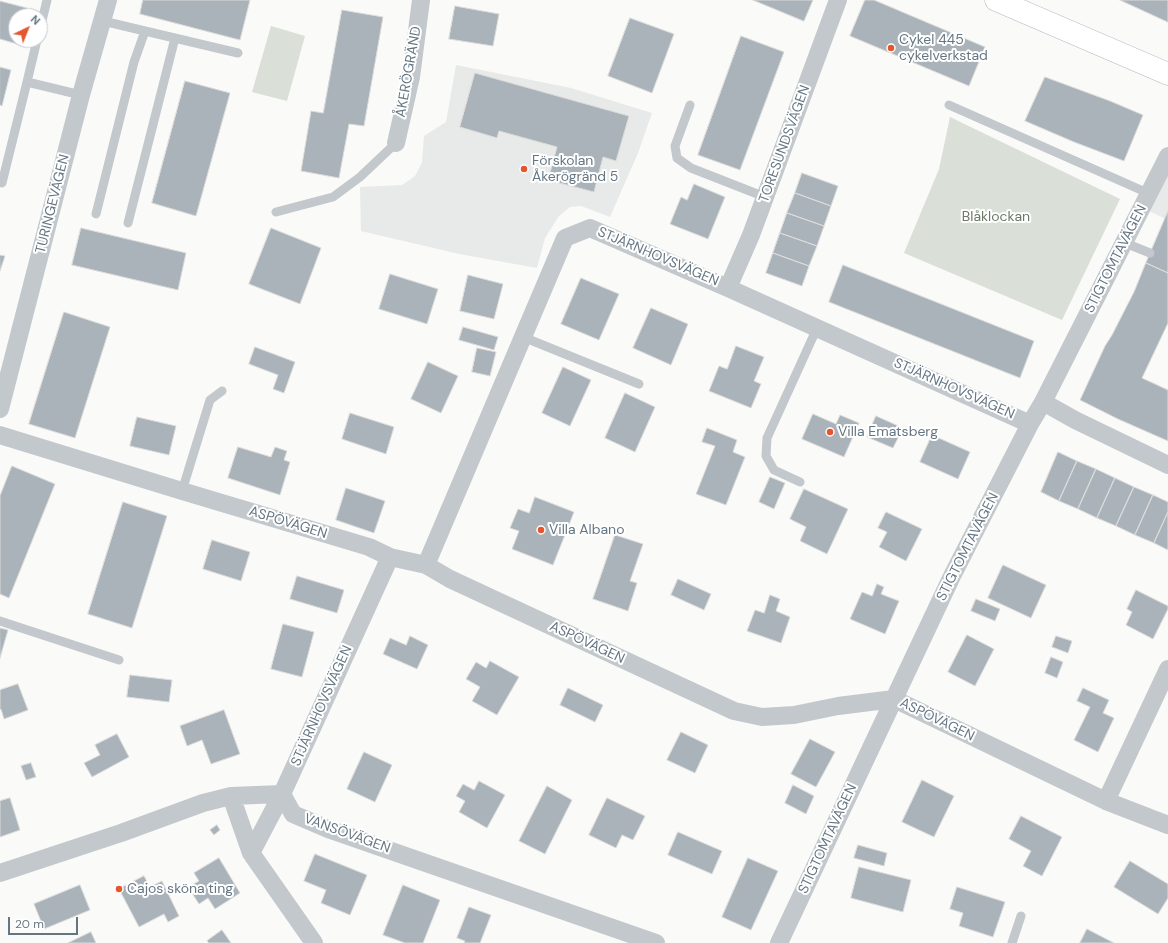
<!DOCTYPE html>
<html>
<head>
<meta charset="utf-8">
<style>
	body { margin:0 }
	#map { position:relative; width:1168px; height:943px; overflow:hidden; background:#fafaf8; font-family:"DM Sans",sans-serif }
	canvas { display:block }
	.north { position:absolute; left:8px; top:8px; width:40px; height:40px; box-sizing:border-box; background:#fff; border:1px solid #c1c8cd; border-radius:50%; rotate:43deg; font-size:11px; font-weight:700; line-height:16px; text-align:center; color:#657683 }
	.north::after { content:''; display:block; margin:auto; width:14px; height:18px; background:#e4572e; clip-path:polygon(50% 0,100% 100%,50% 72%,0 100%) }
	.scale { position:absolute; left:8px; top:917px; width:70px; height:18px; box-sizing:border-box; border:2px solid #657683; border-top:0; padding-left:5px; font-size:12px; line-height:14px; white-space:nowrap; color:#657683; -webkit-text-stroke:3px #fff; paint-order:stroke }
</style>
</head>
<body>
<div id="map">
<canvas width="1168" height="943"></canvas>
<div class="north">N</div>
<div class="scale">20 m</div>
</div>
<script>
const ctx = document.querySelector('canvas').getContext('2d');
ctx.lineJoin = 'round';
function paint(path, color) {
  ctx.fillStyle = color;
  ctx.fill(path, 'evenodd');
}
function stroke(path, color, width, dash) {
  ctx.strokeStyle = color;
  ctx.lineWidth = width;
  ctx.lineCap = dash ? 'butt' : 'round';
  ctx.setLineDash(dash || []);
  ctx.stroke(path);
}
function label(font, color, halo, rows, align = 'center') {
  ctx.font = font + ' "DM Sans",sans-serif';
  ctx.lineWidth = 4;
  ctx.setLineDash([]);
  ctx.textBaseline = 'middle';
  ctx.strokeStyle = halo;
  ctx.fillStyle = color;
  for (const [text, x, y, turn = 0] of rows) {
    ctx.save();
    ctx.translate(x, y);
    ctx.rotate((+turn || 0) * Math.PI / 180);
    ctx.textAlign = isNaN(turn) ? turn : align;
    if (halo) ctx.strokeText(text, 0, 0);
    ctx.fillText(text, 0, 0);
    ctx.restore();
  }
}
const built = new Path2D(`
	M456,65L571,88L652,113L638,153L610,217L581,206L570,207L559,216L545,238L537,268L459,254L361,231L360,187L402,185L415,176L422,162L424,136L446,122Z
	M1168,171V220L1149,211Z`);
const green = new Path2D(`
	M271,26L305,36L287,101L252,92Z
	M950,117L1120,199L1062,320L904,253L939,169Z`);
const building = new Path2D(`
	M143,0H250L240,40L140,14Z
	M753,0H813L804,21Z
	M865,0H874L985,47L969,86L850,36Z
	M1120,0H1168V22Z
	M0,1L27,8L25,16H16V40H19L17,44L0,39Z
	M455,6L499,14L493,46L449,39Z
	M342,10L383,17L364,126L349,124L339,178L301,171L311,111L323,113Z
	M630,18L674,34L652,93L608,76Z
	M741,36L784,52L740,170L698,155Z
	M0,67L11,70L2,106L0,105Z
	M475,73L629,116L616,161L603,157L594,192L548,180L557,147L499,131L497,138L460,127Z
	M1045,77L1110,101L1143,115L1124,161L1074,142L1025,121Z
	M185,81L230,93L196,216L152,203Z
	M802,173L838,186L831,206L795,193Z
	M694,184L725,197L708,239L670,224L681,197L687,200Z
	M795,193L831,206L824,226L787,213Z
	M1168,211V273L1146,263Z
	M787,213L824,226L817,246L780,233Z
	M81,228L186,253L178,290L72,265Z
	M271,228L321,248L300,304L249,284Z
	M780,233L817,246L809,266L773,253Z
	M773,253L809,266L802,286L766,273Z
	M0,255L5,256L0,271Z
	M1146,263L1168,273V323L1142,378L1168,390V441L1118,419L1080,400L1105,346L1112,335L1134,292Z
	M843,265L1034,341L1020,378L829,302Z
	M390,274L438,289L427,324L379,309Z
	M468,275L503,284L494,319L460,311Z
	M581,278L619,294L599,340L561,324Z
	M651,308L688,324L671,365L633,348Z
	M64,312L110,327L75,438L29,424Z
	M463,327L498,337L494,350L459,340Z
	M736,346L764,357L754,381L761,384L751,408L709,391L719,366L727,369Z
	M255,347L295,362L284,393L273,389L278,375L249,364Z
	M477,348L496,352L490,376L472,372Z
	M428,362L458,376L441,413L411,399Z
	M563,367L591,380L570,426L542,413Z
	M625,393L655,407L635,452L605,438Z
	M350,413L394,427L386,454L342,439Z
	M813,414L836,424L840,415L859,423L844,457L802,439Z
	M876,416L903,428L893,448L867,437Z
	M137,417L176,426L169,455L130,446Z
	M707,428L737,440L733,452L745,457L726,505L696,494L715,446L702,442Z
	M932,435L970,452L958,479L920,462Z
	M238,447L271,457L275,447L287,451L284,460L290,462L280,495L228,478Z
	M1058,452L1077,461L1059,501L1041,492Z
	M1077,461L1096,469L1078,509L1059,501Z
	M12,466L55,484L9,598L0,594V496Z
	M1096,469L1115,478L1097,518L1078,509Z
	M770,477L785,483L774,509L759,502Z
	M1115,478L1134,487L1116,526L1097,518Z
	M1134,487L1153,495L1135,535L1116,526Z
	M346,488L385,501L374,533L336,520Z
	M804,489L848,509L827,554L800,541L806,527L790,519Z
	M1153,495L1168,502V512L1154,543L1135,535Z
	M535,497L574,512L553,565L512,549L519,531L510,528L518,509L529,513Z
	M123,502L167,516L132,628L88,614Z
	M886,512L922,529L906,561L879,547L887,532L878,528Z
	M1168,512V550L1154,543Z
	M615,535L643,544L630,581L637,583L628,611L593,599Z
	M212,540L250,552L241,581L203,569Z
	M1003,565L1046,585L1031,618L988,598Z
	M297,576L344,590L337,613L290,599Z
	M678,579L711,594L704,610L671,595Z
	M877,584L884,587L881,594L899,601L885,634L850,619L862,592L872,596Z
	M1136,590L1168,606V609L1153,639L1126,625L1132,612L1127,609Z
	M770,595L780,599L776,611L790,617L781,643L747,631L755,610L764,613Z
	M976,599L1000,609L995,621L971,611Z
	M283,624L314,632L302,677L271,669Z
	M0,628L8,630L0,658Z
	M967,635L994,649L975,686L948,672Z
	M410,636L428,645L417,669L383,654L390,638L406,645Z
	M1056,636L1072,641L1068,653L1052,647Z
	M1051,657L1063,662L1057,678L1045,673Z
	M490,661L519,677L497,715L472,701L480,687L466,679L476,662L486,668Z
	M130,675L172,680L169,702L127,697Z
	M18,684L28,710L4,719L1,709L0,710V690Z
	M568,688L603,705L595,722L560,705Z
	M1083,688L1109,700L1103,713L1114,718L1098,752L1074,740L1090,707L1077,701Z
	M224,710L240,754L211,764L202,740L187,746L180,726Z
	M681,732L708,745L695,773L667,760Z
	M117,734L129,757L92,777L84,763L100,755L95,745Z
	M810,739L835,752L816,787L791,774Z
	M364,752L392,765L375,802L347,789Z
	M31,763L36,777L26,780L21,766Z
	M922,780L954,796L934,837L902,822Z
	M479,781L505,795L487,828L459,812L465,801L456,796L463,784L474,790Z
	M793,785L814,796L806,814L785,803Z
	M547,786L572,800L545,854L519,841Z
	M10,798L20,830L0,837V801Z
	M607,798L645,816L633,840L622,835L616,848L589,835Z
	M1021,816L1062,837L1042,876L1023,866L1031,851L1009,839Z
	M217,825L220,830L214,835L210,830Z
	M678,832L722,851L712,874L668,855Z
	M858,845L887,853L884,866L854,858Z
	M315,854L367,875L350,915L321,903L326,890L304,881Z
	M219,858L240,893L215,909L208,898L199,904L188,887L199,881L194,873Z
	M748,858L778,871L751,930L722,917Z
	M1130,861L1168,884V898L1158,914L1114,887Z
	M859,867L911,880L903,912L851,898Z
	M144,876L150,887L162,881L179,916L168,922L164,914L139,927L119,889Z
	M80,885L90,910L44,929L34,904Z
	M403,885L440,900L423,943H405L383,935Z
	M957,887L1005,902L993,937L959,926L963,913L950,909Z
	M469,907L491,915L480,943H464L465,941L457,938Z
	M1087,929L1114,943H1080Z
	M222,930L231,943H209L207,941Z
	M91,932L96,943H68Z`);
const lane = new Path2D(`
	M40,29L47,0
	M145,31L238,53
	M37,40L27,82L81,95
	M690,105L675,146L677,158L691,168L765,197
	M949,105L1150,194
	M2,183L27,82
	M276,212L333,197L360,177L396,143
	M96,214L134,62L145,31L103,21
	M128,223L175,38
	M1125,243L1150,253
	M523,337L639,384
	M800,482L774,470L766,456L767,438L817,328
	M182,491L210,400L222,391
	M0,621L119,660
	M1012,943L1021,916`);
const street = new Path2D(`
	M396,143L411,77L421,0
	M728,288L751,235L838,0
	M1043,402L1075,420L1168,465
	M0,409L81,95L108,0
	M0,435L182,491L369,547L390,557L426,565L450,579L734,711L762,717L794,715L838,706L894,699L1106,801L1168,825
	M426,565L565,238L590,228L728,288L1030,424
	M231,796L251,853L314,943
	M1106,801L1168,669
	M251,853L282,794L390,557
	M0,873L121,833L203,803L231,796L282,794L293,814L328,829L656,943
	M779,943L952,576L1030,424L1043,402L1168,156`);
const secondary = new Path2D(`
	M996,0L1168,74`);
const markers = [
	[891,48,4,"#e4572e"],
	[524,169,4,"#e4572e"],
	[830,432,4,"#e4572e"],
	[541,530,4,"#e4572e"],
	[119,889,4,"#e4572e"]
];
const poiNames = [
	["Cykel 445",899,40],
	["cykelverkstad",899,56],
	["Förskolan",532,161],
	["Åkerögränd 5",532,177],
	["Villa Ematsberg",838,432],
	["Villa Albano",549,530],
	["Cajos sköna ting",127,889]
];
const streetNames = [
	["ÅKERÖGRÄND",409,72,-80],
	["TORESUNDSVÄGEN",785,144,-70],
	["TURINGEVÄGEN",53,204,-76],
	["STJÄRNHOVSVÄGEN",658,257,23],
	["STIGTOMTAVÄGEN",1116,259,-63],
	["STJÄRNHOVSVÄGEN",954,389,24],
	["ASPÖVÄGEN",288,523,17],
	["STIGTOMTAVÄGEN",968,547,-63],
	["ASPÖVÄGEN",587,643,25],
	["STJÄRNHOVSVÄGEN",322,706,-66],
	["ASPÖVÄGEN",937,720,26],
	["VANSÖVÄGEN",347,834,20],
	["STIGTOMTAVÄGEN",828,839,-65]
];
const parkNames = [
	["Blåklockan",996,217]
];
paint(built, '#e8e9e9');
paint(green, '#dadfd7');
paint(building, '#aab3b9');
stroke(building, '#dcdcda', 1);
stroke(secondary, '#b3babf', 23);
stroke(lane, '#c3c8cc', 9);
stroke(street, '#c3c8cc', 18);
stroke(secondary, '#fff', 22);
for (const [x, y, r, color] of markers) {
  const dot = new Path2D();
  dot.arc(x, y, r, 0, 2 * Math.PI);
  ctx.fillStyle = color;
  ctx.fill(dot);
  stroke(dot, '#fff', 1.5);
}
label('14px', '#657683', '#fff', poiNames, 'left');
label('14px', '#657683', '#fff', streetNames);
label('14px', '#687a64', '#fff', parkNames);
</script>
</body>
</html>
